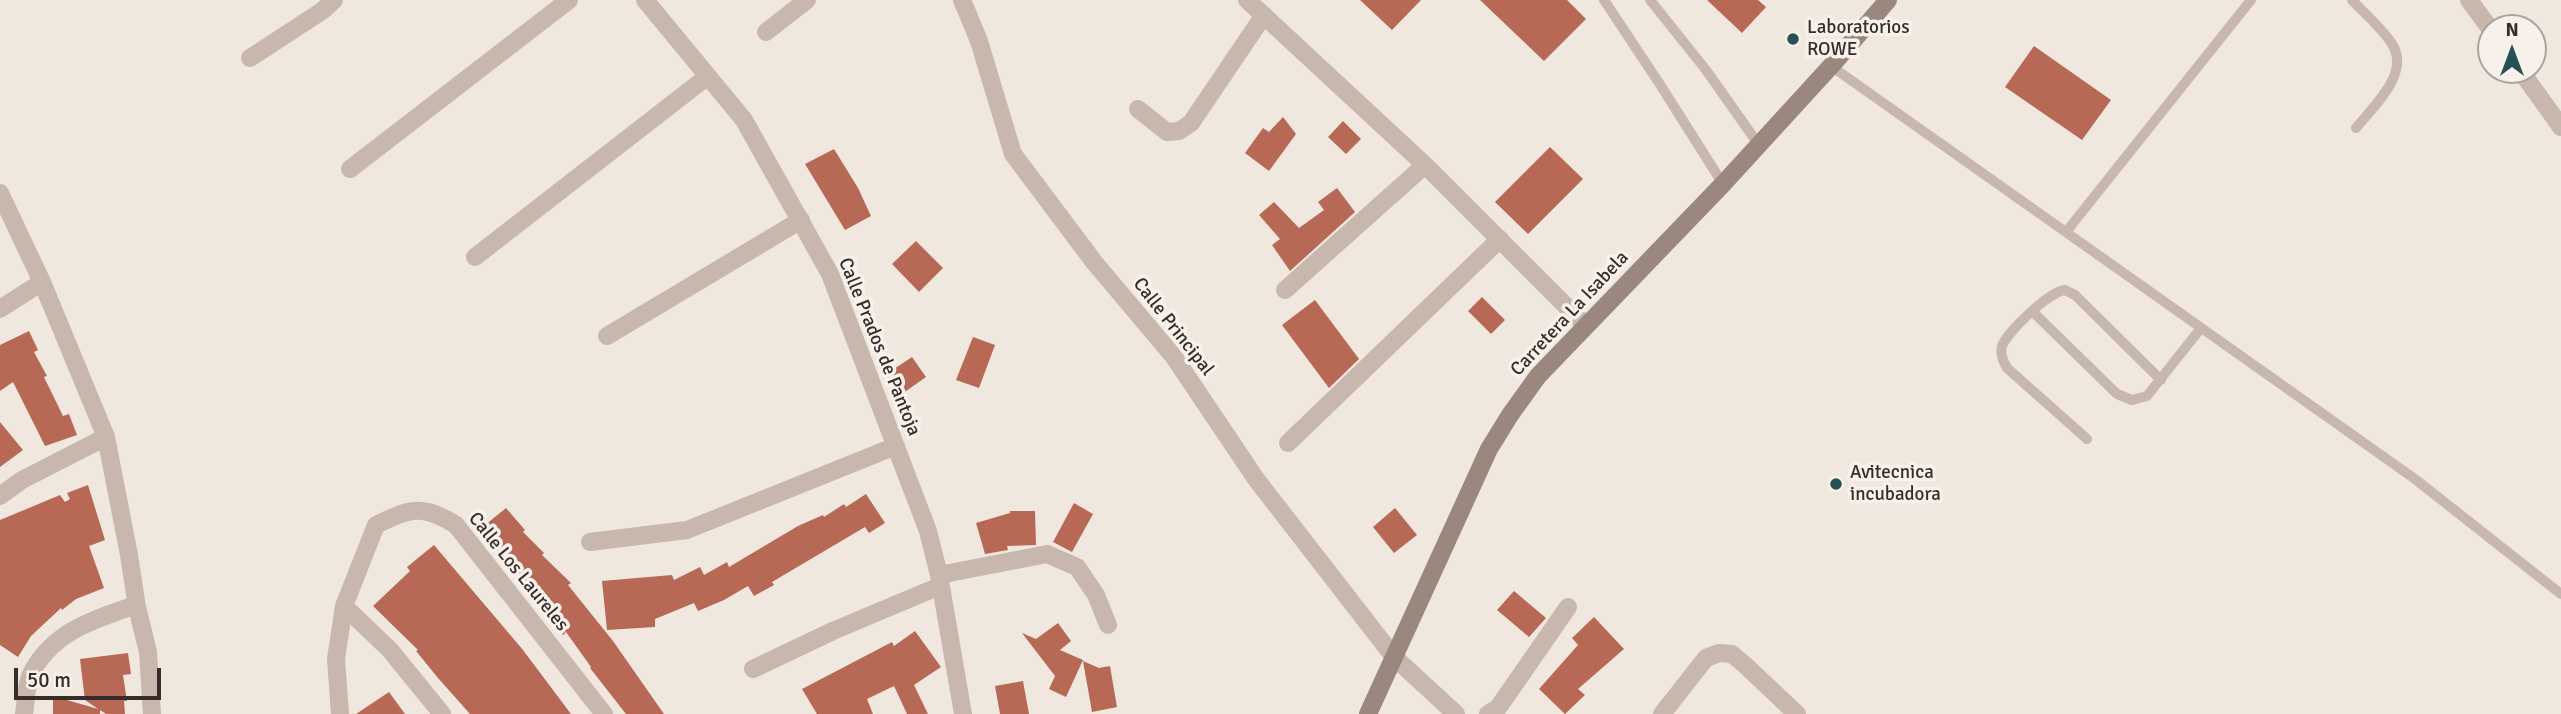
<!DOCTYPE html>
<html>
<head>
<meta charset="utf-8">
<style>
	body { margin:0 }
	#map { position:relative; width:2561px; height:714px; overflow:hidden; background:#f0e7df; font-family:Signika,sans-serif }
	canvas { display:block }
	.north { position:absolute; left:2477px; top:14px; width:70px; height:70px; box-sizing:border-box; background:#f8f1eb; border:2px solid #aaa39e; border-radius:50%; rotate:0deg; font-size:19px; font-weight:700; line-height:28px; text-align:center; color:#362d2a }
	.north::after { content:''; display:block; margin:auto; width:24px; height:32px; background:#255152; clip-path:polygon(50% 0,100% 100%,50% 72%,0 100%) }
	.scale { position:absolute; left:14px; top:668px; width:147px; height:32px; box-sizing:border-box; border:4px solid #362d2a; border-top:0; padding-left:9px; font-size:21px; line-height:24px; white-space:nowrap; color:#362d2a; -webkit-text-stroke:5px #f8f1eb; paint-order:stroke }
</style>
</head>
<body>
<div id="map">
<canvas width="2561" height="714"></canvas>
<div class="north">N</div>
<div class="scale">50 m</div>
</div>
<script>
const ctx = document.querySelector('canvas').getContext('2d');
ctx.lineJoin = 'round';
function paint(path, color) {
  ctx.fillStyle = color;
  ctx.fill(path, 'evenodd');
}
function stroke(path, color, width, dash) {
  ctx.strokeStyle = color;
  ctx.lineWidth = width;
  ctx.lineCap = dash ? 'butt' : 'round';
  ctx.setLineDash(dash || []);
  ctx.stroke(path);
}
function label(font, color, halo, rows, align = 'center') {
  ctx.font = font + ' Signika,sans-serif';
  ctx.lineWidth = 7;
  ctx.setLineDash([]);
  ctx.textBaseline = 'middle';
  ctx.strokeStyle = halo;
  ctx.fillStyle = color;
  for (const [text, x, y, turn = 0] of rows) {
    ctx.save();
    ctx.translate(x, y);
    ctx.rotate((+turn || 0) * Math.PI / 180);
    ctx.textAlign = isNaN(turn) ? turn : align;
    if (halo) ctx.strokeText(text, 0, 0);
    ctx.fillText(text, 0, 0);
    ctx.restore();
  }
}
const building = new Path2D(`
	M1360,0H1421L1392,30Z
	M1480,0H1567L1586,19L1544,61Z
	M1707,0H1758L1766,7L1742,33Z
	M2034,46L2111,100L2082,140L2005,87Z
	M1283,117L1296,134L1269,171L1245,153L1263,128L1269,132Z
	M1343,121L1361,139L1346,154L1328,137Z
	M1550,147L1583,179L1528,234L1495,202Z
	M834,149L858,188L871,216L845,230L805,164Z
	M1337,188L1355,212L1290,271L1272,245L1280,239L1259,215L1274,202L1299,228L1324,210L1318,202Z
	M916,241L943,268L919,292L892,264Z
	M1482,297L1505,320L1491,334L1468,311Z
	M1315,300L1359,359L1329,388L1282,325Z
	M29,331L38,350L34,352L47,376L44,377L63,416L69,414L77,435L45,446L13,382L0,391V345Z
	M973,337L995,345L979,388L956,380Z
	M912,357L926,377L899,396L885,375Z
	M0,422L23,450L0,467Z
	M88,485L105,540L89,546L104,588L76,599L62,610L61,608L31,636L18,657L0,645V520L60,495L65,502L70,499L67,493Z
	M866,494L885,523L869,533L865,527L772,582L774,585L754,596L748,586L724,600L698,611L694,603L655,619V627L607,630L602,581L672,575L674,580L700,567L704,575L727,562L729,567L798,526L823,515L824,517L844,504L846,507Z
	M1074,503L1093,514L1072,552L1053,542Z
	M506,508L525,530L523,532L544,553L542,555L571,583L568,585L613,641L664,714H626L590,668L591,667L566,632L563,635L547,615L550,612L525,589L528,586L503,560L504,559L479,530Z
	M1395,508L1417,535L1394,553L1373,527Z
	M1010,511H1035L1036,545L1007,546L1008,550L985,554L976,523L1010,513Z
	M434,545L523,650L571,714H470L438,678L416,651L418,650L373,606L410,571L407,567Z
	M1514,591L1546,618L1529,637L1497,610Z
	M1594,617L1624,649L1578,689L1585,695L1565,714L1539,689L1578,645L1572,638Z
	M1058,623L1071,641L1060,650L1083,660L1066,697L1049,689L1055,676L1022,633L1036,639Z
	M915,631L941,667L914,685L928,714H907L894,686L867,699L873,714H817L802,689L892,642L894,646Z
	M128,653L131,674L123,675L127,701H124L125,714H106L100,710V714H53V696L98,709L85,700L80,659Z
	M1083,661L1099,668L1110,666L1117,707L1092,712Z
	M1023,681L1029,714H1000L995,686Z
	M389,692L405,714H356Z`);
const lane = new Path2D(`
	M1604,0L1661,86L1723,184
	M1650,0L1706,70L1759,145
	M2352,0C2365,14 2382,28 2392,44C2411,73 2373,107 2356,128
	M1831,66L2415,479L2561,594
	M2066,232L2251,0
	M2032,311L2117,394L2132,400L2147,396L2201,328
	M2087,439L2007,368C2003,360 2000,355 2002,346C2007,332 2050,291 2065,290L2075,295L2161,380`);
const street = new Path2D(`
	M645,0L744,120L830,274L928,531L939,575L963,714
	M962,0L979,41L1013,154L1094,262L1174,357L1256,479L1394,657L1456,714
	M1247,0L1425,165L1586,326
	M2469,0L2491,30
	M766,32L807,0
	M250,58L322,11L334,0
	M2520,70L2561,127
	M1138,109L1167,132L1179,131L1191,123L1264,15
	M350,169L569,0
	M0,193L42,282L106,437L129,555L137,607L148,652L152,714
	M475,257L708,76
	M1285,290L1425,165
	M0,309L42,282
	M607,336L801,220
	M1288,443L1500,239
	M0,496L22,480L106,437
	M590,542L687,530L896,446
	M939,575L1047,554L1077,567L1096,595L1108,625
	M344,606L390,650L442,714
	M753,669L835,630L940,586
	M24,714C26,702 26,687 30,676C50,634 89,621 130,607H137
	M340,714L336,659L344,606L376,525C411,508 422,504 456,525L604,714
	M1488,714L1498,708L1568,607
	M1662,714L1706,658L1719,653L1732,654L1745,665L1797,714`);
const secondary = new Path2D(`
	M1368,714L1489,449L1510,415L1538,376L1723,184L1831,66L1888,0`);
const markers = [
	[1793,39,7,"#255152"],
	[1836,484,7,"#255152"]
];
const poiNames = [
	["Laboratorios",1807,28],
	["ROWE",1807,50],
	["Avitecnica",1850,473],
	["incubadora",1850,495]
];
const streetNames = [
	["Carretera La Isabela",1570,314,-47],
	["Calle Principal",1173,327,52],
	["Calle Prados de Pantoja",879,347,68],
	["Calle Los Laureles",518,572,51]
];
paint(building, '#b76956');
stroke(lane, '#c7b7ac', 10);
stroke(street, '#c7b7ac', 18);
stroke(secondary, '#9a877e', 18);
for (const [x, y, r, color] of markers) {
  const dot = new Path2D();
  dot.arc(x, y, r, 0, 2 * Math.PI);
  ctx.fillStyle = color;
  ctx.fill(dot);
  stroke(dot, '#f8f1eb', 2.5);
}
label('19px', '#362d2a', '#f8f1eb', poiNames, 'left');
label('19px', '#362d2a', '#f8f1eb', streetNames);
</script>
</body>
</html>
